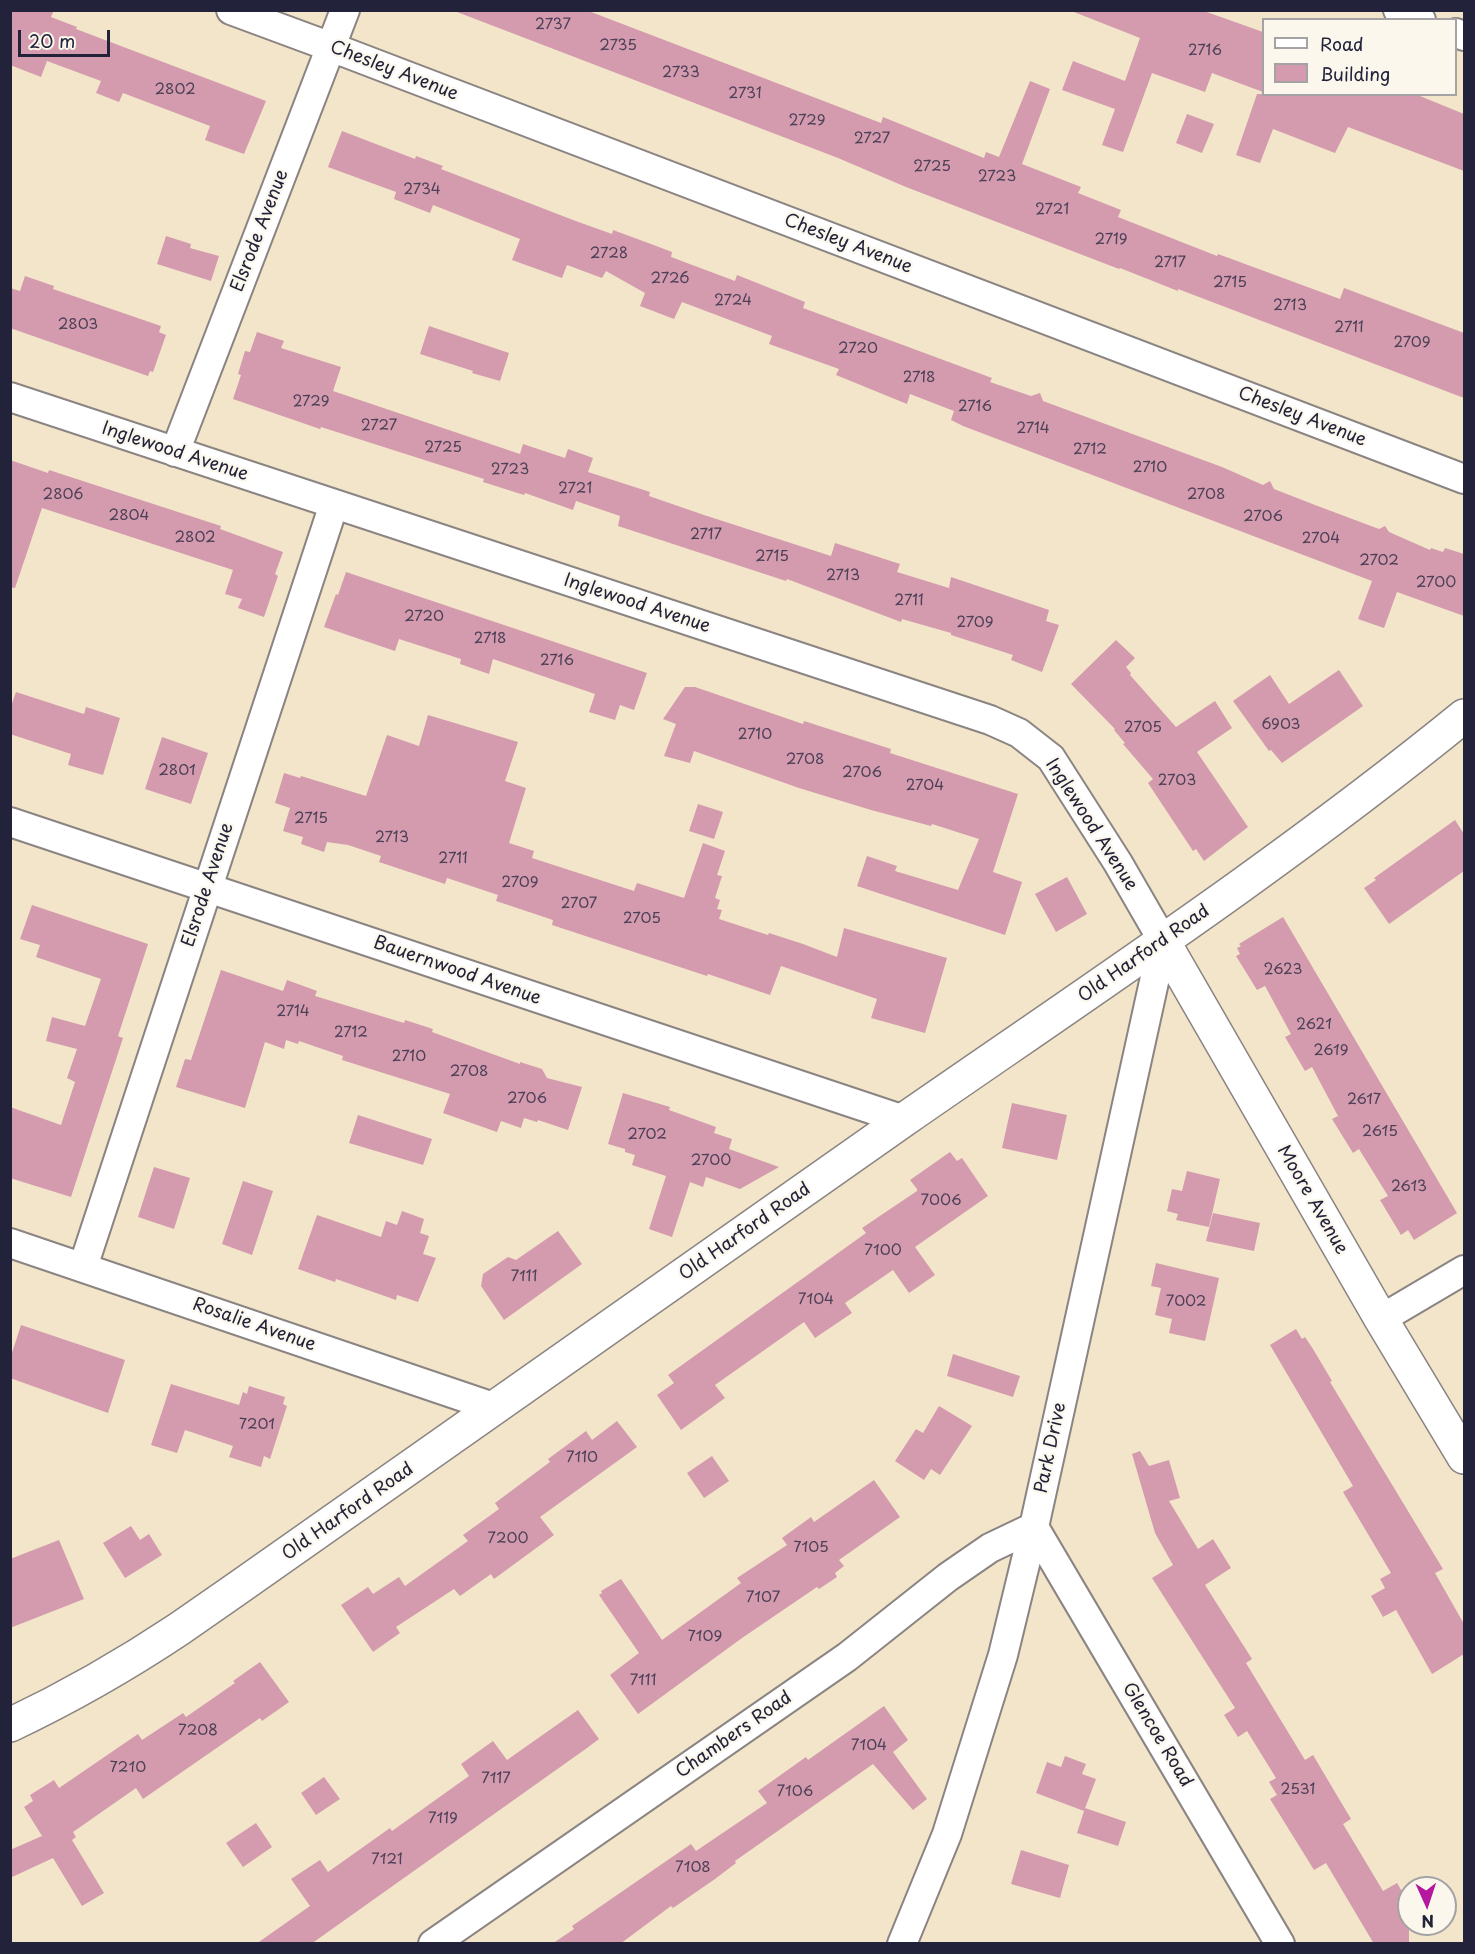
<!DOCTYPE html>
<html>
<head>
<meta charset="utf-8">
<style>
	body { margin:0 }
	#map { position:relative; width:1475px; height:1954px; overflow:hidden; background:#f3e5ca; font-family:"Playpen Sans",sans-serif }
	canvas { display:block }
	.frame { position:absolute; inset:0; border:12px solid #22223b; pointer-events:none }
	.legend { position:absolute; left:1262px; top:18px; width:195px; height:78px; box-sizing:border-box; background:#fbf7ec; border:2px solid #a4a2a5; margin:0; padding:8px 10px; list-style:none; font-size:18px; color:#22223b }
	.legend li { display:flex; align-items:center; gap:12px; height:30px }
	.legend b { width:30px; border:2px solid #a4a2a5 }
	.north { position:absolute; left:1397px; top:1876px; width:60px; height:60px; box-sizing:border-box; background:#fbf7ec; border:2px solid #a4a2a5; border-radius:50%; rotate:177deg; font-size:16px; font-weight:700; line-height:24px; text-align:center; color:#22223b }
	.north::after { content:''; display:block; margin:auto; width:21px; height:27px; background:#b5179e; clip-path:polygon(50% 0,100% 100%,50% 72%,0 100%) }
	.scale { position:absolute; left:18px; top:30px; width:92px; height:27px; box-sizing:border-box; border:3px solid #22223b; border-top:0; padding-left:8px; font-size:18px; line-height:21px; white-space:nowrap; color:#22223b; -webkit-text-stroke:4px #fbf7ec; paint-order:stroke }
</style>
</head>
<body>
<div id="map">
<canvas width="1475" height="1954"></canvas>
<div class="frame"></div>
<ul class="legend">
<li><b style="height:8px;background:#fff"></b>Road</li>
<li><b style="height:16px;background:#d39bad"></b>Building</li>
</ul>
<div class="north">N</div>
<div class="scale">20 m</div>
</div>
<script>
const ctx = document.querySelector('canvas').getContext('2d');
ctx.lineJoin = 'round';
function paint(path, color) {
  ctx.fillStyle = color;
  ctx.fill(path, 'evenodd');
}
function stroke(path, color, width, dash) {
  ctx.strokeStyle = color;
  ctx.lineWidth = width;
  ctx.lineCap = dash ? 'butt' : 'round';
  ctx.setLineDash(dash || []);
  ctx.stroke(path);
}
function label(font, color, halo, rows, align = 'center') {
  ctx.font = font + ' "Playpen Sans",sans-serif';
  ctx.lineWidth = 4.5;
  ctx.setLineDash([]);
  ctx.textBaseline = 'middle';
  ctx.strokeStyle = halo;
  ctx.fillStyle = color;
  for (const [text, x, y, turn = 0] of rows) {
    ctx.save();
    ctx.translate(x, y);
    ctx.rotate((+turn || 0) * Math.PI / 180);
    ctx.textAlign = isNaN(turn) ? turn : align;
    if (halo) ctx.strokeText(text, 0, 0);
    ctx.fillText(text, 0, 0);
    ctx.restore();
  }
}
const building = new Path2D(`
	M10,10H54L51,17L77,27L76,29L266,101L244,154L205,140L210,126L123,93L119,102L96,93L101,81L47,61L41,77L10,65Z
	M457,10H586L881,123L883,117L984,158L986,152L999,157L1030,81L1050,89L1022,164L1081,187L1078,193L1121,210L1118,217L1217,256L1218,254L1340,299L1344,288L1464,333V398L1178,289V291L1120,268L1119,269L906,187L838,158L457,12Z
	M1074,10H1201L1263,32V92L1212,73L1205,92L1152,73L1123,152L1102,145L1115,109L1062,90L1073,61L1125,81L1140,38L1074,12Z
	M1257,94H1415L1464,114V171L1348,127L1335,153L1273,129L1260,163L1236,155Z
	M1187,114L1214,124L1202,153L1176,143Z
	M342,131L415,159L416,156L443,166L441,169L573,220L612,234L613,230L651,244L672,252L671,257L735,281L737,275L805,302L803,308L992,378L990,382L1031,396L1040,393L1043,401L1222,467L1263,485L1270,481L1274,489L1315,505L1379,529L1385,526L1389,532L1430,550L1431,548L1443,552L1445,548L1464,554V616L1397,592L1384,628L1358,619L1372,581L963,426L951,420L954,411L910,394L907,404L836,375L839,369L769,344L772,336L682,302L674,319L640,306L645,293L606,271L602,278L567,265L562,278L512,260L520,239L433,205L430,213L394,199L396,192L328,167Z
	M166,236L191,244L190,248L219,256L211,281L157,264Z
	M25,276L54,286L53,289L161,326L159,332L166,335L153,372L150,371L148,376L10,328V288L20,291Z
	M429,326L509,353L500,381L472,373L473,371L420,354Z
	M257,332L284,341L281,348L341,367L333,391L520,454L523,444L565,458L568,449L593,458L588,472L650,492L649,496L704,515L831,556L835,543L900,564L897,572L949,588L951,577L1049,610L1046,621L1059,625L1042,672L1011,660L1013,655L951,635V633L902,619L901,622L787,579L786,581L618,526L620,516L576,501L573,510L525,493L524,495L483,482L484,479L321,427L320,429L233,399L241,375L238,374L245,351L250,352Z
	M10,460L48,473L49,470L221,526L220,529L283,552L275,574L278,576L264,617L238,608L242,599L225,594L233,570L42,508L15,588L10,587Z
	M346,572L647,673L634,710L620,705L615,720L589,712L595,694L493,659L489,674L460,664L461,659L399,639L395,651L324,627L336,594L338,595Z
	M1116,640L1135,658L1126,667L1131,673L1130,675L1176,727L1215,701L1232,728L1197,752L1248,827L1204,861L1196,849L1193,851L1148,783L1153,779L1123,744L1125,743L1114,730L1115,729L1071,684Z
	M1339,670L1363,706L1282,763L1271,750L1269,751L1233,701L1270,675L1289,704Z
	M685,687H695L803,724L804,721L891,749L890,753L1018,794L993,872L1022,882L1005,935L857,886L867,856L897,866L895,871L958,890L979,839L932,824L931,826L871,810L799,788L694,751L690,763L664,756L676,724L663,719Z
	M16,692L84,714L86,707L120,718L103,775L68,765L71,754L10,734V709Z
	M428,715L518,742L505,781L526,788L509,843L534,851L532,858L634,891L637,883L684,898L703,843L725,851L717,875L722,876L715,898L720,900L717,909L722,910L719,919L768,935L769,933L803,944L837,957L844,928L947,958L925,1033L871,1018L877,999L781,966L770,995L708,974L707,976L552,925L553,920L496,901L498,895L447,878L445,884L379,862L381,856L348,845L327,842L324,852L301,844L303,837L283,831L290,808L275,803L284,773L300,778L301,776L366,796L387,735L419,746Z
	M162,737L208,753L191,804L145,789Z
	M698,804L723,812L714,839L689,831Z
	M1455,820L1464,834V871L1389,924L1364,888L1376,880L1374,878Z
	M1067,877L1087,914L1056,932L1035,894Z
	M32,905L148,944L118,1036L123,1038L71,1197L10,1178V1107L61,1125L75,1082L67,1078L77,1049L46,1041L52,1017L85,1026L101,979L36,957L40,945L20,939Z
	M1283,917L1457,1213L1414,1240L1408,1230L1401,1235L1380,1200L1388,1196L1359,1149L1353,1153L1332,1119L1338,1116L1312,1067L1305,1071L1285,1037L1291,1034L1265,986L1257,990L1236,956L1240,954L1237,948L1241,946L1239,944Z
	M221,970L283,991L287,980L317,991L315,996L404,1023L405,1020L433,1029L432,1032L520,1064V1062L542,1069L547,1078L582,1087L568,1130L538,1120L537,1122L524,1118L521,1128L501,1121L497,1132L443,1113L450,1094L342,1060L343,1056L299,1041L298,1044L286,1040L284,1049L265,1042L245,1108L176,1087L185,1059L191,1060Z
	M623,1093L670,1107L669,1110L716,1127L714,1133L732,1139L729,1149L779,1167L740,1189L706,1177L703,1187L690,1182L672,1237L649,1229L666,1176L632,1165L635,1155L625,1152V1149L608,1144Z
	M1012,1103L1067,1115L1057,1160L1002,1148Z
	M358,1115L432,1139L423,1165L349,1143Z
	M950,1152L957,1161L962,1158L988,1196L915,1247L935,1275L909,1293L893,1270L845,1303L852,1313L815,1338L804,1322L715,1385L725,1398L681,1430L657,1395L674,1383L668,1375L866,1233L862,1228L917,1191V1189L910,1180Z
	M154,1167L190,1178L174,1229L138,1217Z
	M1187,1171L1220,1179L1209,1227L1176,1220L1178,1214L1167,1211L1172,1189L1182,1191Z
	M243,1181L273,1191L252,1255L222,1244Z
	M402,1211L424,1219L420,1233L429,1236L423,1254L436,1258L418,1302L397,1295L396,1300L336,1279L335,1282L298,1269L317,1215L381,1237L386,1221L397,1225Z
	M1213,1213L1260,1223L1254,1251L1206,1241Z
	M558,1231L582,1264L504,1320L481,1286L483,1274L508,1257L516,1260Z
	M1156,1263L1219,1278L1205,1341L1169,1333L1172,1319L1155,1315L1161,1288L1151,1286Z
	M21,1325L125,1360L108,1413L10,1378V1359Z
	M1296,1329L1302,1339L1305,1337L1313,1349L1332,1381L1330,1382L1443,1569L1435,1573L1464,1624V1654L1432,1674L1396,1610L1383,1617L1371,1596L1385,1588L1380,1579L1391,1573L1343,1492L1353,1486L1270,1345Z
	M953,1354L1020,1376L1013,1397L947,1376Z
	M171,1384L239,1405L243,1392L247,1394L249,1386L285,1397L283,1404L287,1406L270,1459L264,1456L261,1467L229,1457L233,1446L185,1430L177,1453L151,1445Z
	M939,1406L972,1426L940,1475L931,1469L924,1480L895,1461L916,1429L923,1433Z
	M617,1421L637,1447L540,1517L554,1535L494,1579L491,1574L460,1596L454,1589L396,1627L400,1633L373,1652L341,1605L368,1587L373,1594L399,1577L405,1586L468,1541L463,1535L499,1509L495,1503L550,1462L548,1459L586,1431L592,1440Z
	M1140,1451L1149,1466L1169,1460L1180,1498L1169,1501L1198,1549L1213,1539L1231,1568L1205,1585L1252,1659L1246,1663L1305,1760L1313,1755L1351,1819L1343,1824L1383,1891L1397,1883L1409,1903V1944H1374L1326,1863L1314,1870L1270,1799L1277,1795L1269,1782L1276,1778L1247,1731L1238,1737L1224,1715L1235,1708L1152,1578L1173,1565L1155,1533L1132,1454Z
	M712,1456L729,1481L704,1498L687,1473Z
	M874,1480L900,1517L839,1560L844,1566L835,1573L837,1577L819,1589L817,1587L742,1638L638,1714L610,1675L639,1653L599,1595L602,1593L601,1591L621,1579L662,1640L741,1583L737,1578L787,1545L782,1538L811,1517L814,1522Z
	M131,1526L140,1540L149,1534L162,1555L125,1578L103,1543Z
	M59,1540L84,1599L10,1628V1559Z
	M260,1662L289,1702L262,1721L260,1718L143,1799L136,1788L73,1832L76,1837L72,1840L104,1893L82,1906L53,1858L10,1878V1850L42,1836L24,1807L33,1801L30,1795L54,1780L59,1788L138,1734L142,1740L183,1713L186,1717L235,1683L233,1681Z
	M884,1706L908,1740L893,1752L927,1799L913,1810L873,1764L735,1861L736,1863L715,1879L673,1908L671,1906L620,1944H552L574,1929L572,1926L691,1844L696,1851L767,1803L758,1791L806,1757L808,1760Z
	M578,1710L599,1739L587,1748L311,1944H256L310,1906L291,1879L320,1860L328,1872L390,1828L392,1831L469,1776L461,1764L493,1741L507,1760Z
	M1065,1756L1086,1764L1082,1774L1096,1779L1084,1811L1036,1793L1047,1762L1061,1767Z
	M324,1777L340,1799L316,1815L301,1793Z
	M1085,1808L1126,1822L1118,1846L1077,1833Z
	M256,1823L272,1847L243,1867L226,1843Z
	M1021,1850L1069,1865L1060,1898L1011,1884Z`);
const minor = new Path2D(`
	M231,10L331,47L1464,479
	M1398,10L1421,20
	M1456,33L1464,36
	M10,397L990,720L1019,733L1051,758L1118,863L1163,941L1034,1527L1003,1655L947,1834L902,1944
	M175,452L345,10
	M10,822L904,1120
	M10,1243L496,1408
	M83,1267L334,504
	M1381,1319L1464,1270
	M433,1944L847,1657L948,1577L990,1548L1034,1527L1280,1944`);
const tertiary = new Path2D(`
	M1163,941L1381,1319L1464,1457
	M10,1725C69,1697 125,1665 179,1629C422,1460 663,1288 905,1119C1094,988 1286,861 1464,716`);
const numberNames = [
	["2737",553,25],
	["2735",618,46],
	["2716",1205,51],
	["2733",681,73],
	["2802",175,90],
	["2731",745,94],
	["2729",807,121],
	["2727",872,139],
	["2725",932,167],
	["2723",997,177],
	["2734",422,190],
	["2721",1052,210],
	["2719",1111,240],
	["2728",609,254],
	["2717",1170,263],
	["2726",670,279],
	["2715",1230,283],
	["2724",733,301],
	["2713",1290,306],
	["2803",78,325],
	["2711",1349,328],
	["2709",1412,343],
	["2720",858,349],
	["2718",919,378],
	["2729",311,402],
	["2716",975,407],
	["2727",379,426],
	["2714",1033,429],
	["2725",443,448],
	["2712",1090,450],
	["2710",1150,468],
	["2723",510,470],
	["2721",575,489],
	["2806",63,495],
	["2708",1206,495],
	["2804",129,516],
	["2706",1263,517],
	["2717",706,535],
	["2802",195,538],
	["2704",1321,539],
	["2715",772,557],
	["2702",1379,561],
	["2713",843,576],
	["2700",1436,583],
	["2711",909,601],
	["2720",424,617],
	["2709",975,623],
	["2718",490,639],
	["2716",557,661],
	["6903",1281,725],
	["2705",1143,728],
	["2710",755,735],
	["2708",805,760],
	["2801",177,771],
	["2706",862,773],
	["2703",1177,781],
	["2704",925,786],
	["2715",311,819],
	["2713",392,838],
	["2711",453,859],
	["2709",520,883],
	["2707",579,904],
	["2705",642,919],
	["2623",1283,970],
	["2714",293,1012],
	["2621",1314,1025],
	["2712",351,1033],
	["2619",1331,1051],
	["2710",409,1057],
	["2708",469,1072],
	["2706",527,1099],
	["2617",1364,1100],
	["2615",1380,1132],
	["2702",647,1135],
	["2700",711,1161],
	["2613",1409,1187],
	["7006",941,1201],
	["7100",883,1251],
	["7111",524,1277],
	["7104",816,1300],
	["7002",1186,1302],
	["7201",257,1425],
	["7110",582,1458],
	["7200",508,1539],
	["7105",811,1548],
	["7107",763,1598],
	["7109",705,1637],
	["7111",643,1681],
	["7208",198,1731],
	["7104",869,1746],
	["7210",128,1768],
	["7117",496,1779],
	["2531",1298,1790],
	["7106",795,1792],
	["7119",443,1819],
	["7121",387,1860],
	["7108",693,1868]
];
const streetNames = [
	["Chesley Avenue",394,71,21],
	["Elsrode Avenue",260,231,-69],
	["Chesley Avenue",848,244,21],
	["Chesley Avenue",1302,417,21],
	["Inglewood Avenue",175,452,18],
	["Inglewood Avenue",637,604,18],
	["Inglewood Avenue",1091,825,57],
	["Elsrode Avenue",208,885,-72],
	["Old Harford Road",1144,954,-35],
	["Bauernwood Avenue",457,971,19],
	["Moore Avenue",1312,1200,60],
	["Old Harford Road",745,1232,-35],
	["Rosalie Avenue",254,1325,19],
	["Park Drive",1051,1448,-78],
	["Old Harford Road",348,1512,-35],
	["Chambers Road",734,1735,-35],
	["Glencoe Road",1157,1735,59]
];
paint(building, '#d39bad');
stroke(minor, '#8a8482', 32);
stroke(tertiary, '#8a8482', 36);
stroke(minor, '#fff', 28);
stroke(tertiary, '#fff', 33);
label('15px', '#4e4058', null, numberNames);
label('18px', '#22223b', '#fbf7ec', streetNames);
</script>
</body>
</html>
